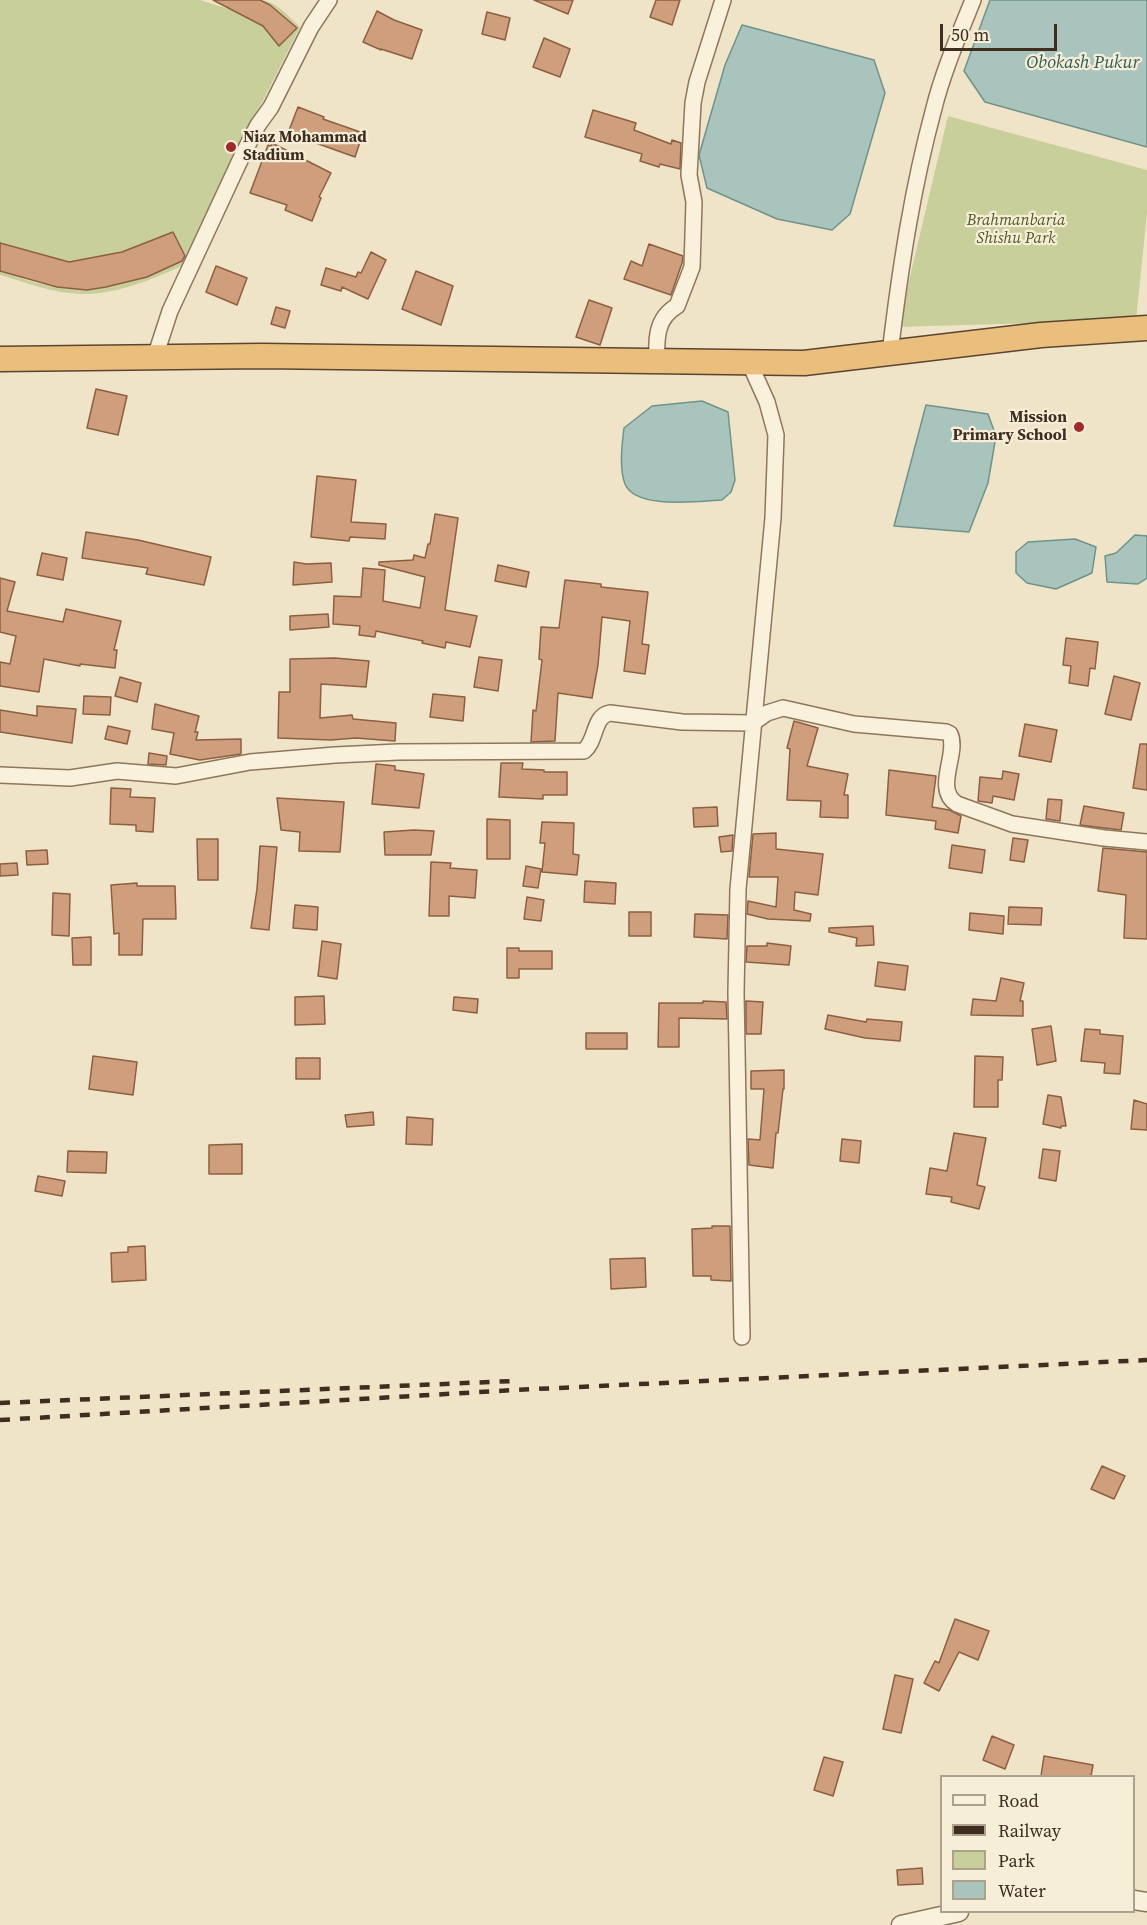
<!DOCTYPE html>
<html>
<head>
<meta charset="utf-8">
<style>
	body { margin:0 }
	#map { position:relative; width:1147px; height:1925px; overflow:hidden; background:#f0e4c8; font-family:"Source Serif 4",serif }
	canvas { display:block }
	.legend { position:absolute; left:940px; top:1775px; width:195px; height:138px; box-sizing:border-box; background:#f7eed8; border:2px solid #ada18e; margin:0; padding:8px 10px; list-style:none; font-size:18px; color:#3d2e20 }
	.legend li { display:flex; align-items:center; gap:12px; height:30px }
	.legend b { width:30px; border:2px solid #ada18e }
	.scale { position:absolute; left:940px; top:24px; width:117px; height:27px; box-sizing:border-box; border:3px solid #3d2e20; border-top:0; padding-left:8px; font-size:18px; line-height:21px; white-space:nowrap; color:#3d2e20; -webkit-text-stroke:4px #f7eed8; paint-order:stroke }
</style>
</head>
<body>
<div id="map">
<canvas width="1147" height="1925"></canvas>
<ul class="legend">
<li><b style="height:8px;background:#faf1dc"></b>Road</li>
<li><b style="height:8px;background:#3d2e20"></b>Railway</li>
<li><b style="height:16px;background:#c9cf9b"></b>Park</li>
<li><b style="height:16px;background:#a9c4bc"></b>Water</li>
</ul>
<div class="scale">50 m</div>
</div>
<script>
const ctx = document.querySelector('canvas').getContext('2d');
ctx.lineJoin = 'round';
function paint(path, color) {
  ctx.fillStyle = color;
  ctx.fill(path, 'evenodd');
}
function stroke(path, color, width, dash) {
  ctx.strokeStyle = color;
  ctx.lineWidth = width;
  ctx.lineCap = dash ? 'butt' : 'round';
  ctx.setLineDash(dash || []);
  ctx.stroke(path);
}
function label(font, color, halo, rows, align = 'center') {
  ctx.font = font + ' "Source Serif 4",serif';
  ctx.lineWidth = 4.5;
  ctx.setLineDash([]);
  ctx.textBaseline = 'middle';
  ctx.strokeStyle = halo;
  ctx.fillStyle = color;
  for (const [text, x, y, turn = 0] of rows) {
    ctx.save();
    ctx.translate(x, y);
    ctx.rotate((+turn || 0) * Math.PI / 180);
    ctx.textAlign = isNaN(turn) ? turn : align;
    if (halo) ctx.strokeText(text, 0, 0);
    ctx.fillText(text, 0, 0);
    ctx.restore();
  }
}
const green = new Path2D(`
	M0,0H200L235,11L263,26L279,46L297,28L271,5L260,0C275,0 289,17 300,27L220,186L190,262C159,277 121,293 87,294C57,295 28,283 0,275V271C19,277 38,285 58,287C99,293 151,279 186,259L173,233L122,252L69,262L0,243Z
	M948,116L1147,170V213L1136,320L898,327Z`);
const water = new Path2D(`
	M990,0H1147V147L985,102L964,71Z
	M742,25L874,60L885,93L850,214L832,230L777,219L707,188L699,155L725,65Z
	M702,401L728,412L735,480L731,492L722,500C699,501 636,510 625,484C619,469 622,444 624,428L652,406Z
	M926,405L988,414L996,436L988,483L969,532L894,526Z
	M1135,535L1147,536V578L1138,584L1107,582L1105,556L1116,553Z
	M1075,539L1096,547L1092,573L1056,589L1027,583L1016,573V552L1028,542Z`);
const building = new Path2D(`
	M213,0H260L270,5L297,28L279,46L263,26Z
	M534,0H573L568,14Z
	M656,0H680L672,25L650,17Z
	M377,11L394,20L422,30L412,59L381,49V50L363,42Z
	M487,12L510,18L505,40L482,34Z
	M544,38L570,49L560,77L533,67Z
	M298,107L324,117L323,119L363,133L355,157L288,133Z
	M593,110L636,123L634,130L671,144L672,140L681,143L680,169L660,164L659,167L640,161L642,154L585,137Z
	M272,143L331,173L319,197L321,198L312,221L285,210L287,205L250,193L268,145L271,146Z
	M173,232L185,256L182,261L147,277L106,287L87,290L57,287L0,271V243L69,262L122,252Z
	M649,244L683,256L682,263L671,295L624,279L631,261L642,266Z
	M371,252L386,260L368,299L342,287L341,291L321,285L326,268L356,277L358,272L361,273Z
	M216,266L247,278L237,305L206,292Z
	M416,271L453,286L441,325L402,309Z
	M589,300L612,308L600,345L576,337Z
	M276,307L290,311L285,328L271,324Z
	M96,389L127,396L118,435L87,428Z
	M317,476L356,480L351,522L386,524L385,539L350,537L349,541L311,537Z
	M435,514L458,518L445,610L477,616L470,647L446,642L445,648L422,643L423,641L376,631L375,637L359,635L360,626L333,624L334,596L361,597L363,568L385,570L383,601L420,608L425,577L379,565V562L413,560L414,555L425,558L428,544H430Z
	M86,532L138,540L211,557L204,585L146,574L148,568L82,558Z
	M42,553L67,558L63,580L37,575Z
	M294,562L306,564L331,563L332,582L293,585Z
	M498,565L529,572L526,587L495,581Z
	M0,578L15,582L7,611L63,622L66,609L121,621L114,650H117L115,668L80,664V666L44,659L39,692L0,686V662L10,664L16,636L0,632Z
	M565,580L601,584V587L648,592L642,644L649,645L645,674L624,671L630,621L602,617L598,665L592,698L558,693L555,741L531,742L533,710L536,711L542,660L539,659L541,627L559,628Z
	M328,614L329,627L290,630V616Z
	M1066,638L1098,642L1095,669L1090,668L1088,686L1069,683L1071,666L1063,665Z
	M479,657L502,660L498,691L474,687Z
	M335,658L369,661L366,687L321,684L320,718L352,715L353,719L396,723L395,741L356,738L331,740L278,738L279,692H290V659Z
	M1114,676L1140,683L1131,720L1105,714Z
	M120,677L141,683L137,702L115,696Z
	M433,694L465,697L463,721L430,717Z
	M84,696L111,697L110,715L83,714Z
	M155,704L199,716L195,732H198L196,740L241,739V754L200,760L170,754L174,733L152,729Z
	M37,706L76,709L72,743L0,732V710L37,716Z
	M794,721L818,728L807,766L848,774L844,795H848V818L820,817L821,801L787,800L790,749L787,748Z
	M1025,724L1057,730L1051,762L1019,756Z
	M108,726L130,731L127,744L105,739Z
	M1140,744H1147V790L1133,788Z
	M149,753L167,756L166,765L148,764Z
	M501,763H523L522,769L544,770V772H567V795H543V799L499,797Z
	M376,764L395,766V770L424,774L419,808L372,804Z
	M889,770L936,776L932,807L949,810L961,816L958,833L935,829L936,821L886,815Z
	M1003,771L1019,774L1014,800L993,796L992,803L978,801L980,777L1002,779Z
	M111,788L131,789L130,797L155,798L153,832L136,831V825L110,824Z
	M277,798L344,802L340,852L299,851L300,832L281,830Z
	M1048,799L1062,800L1060,821L1046,819Z
	M1084,806L1124,813L1121,830L1080,825Z
	M717,807L718,826L694,827L693,808Z
	M487,819L510,820V859H487Z
	M542,822L574,823L573,854L579,855L577,875L542,872L545,843H540Z
	M414,830L434,831L431,855H385L384,832Z
	M776,833V849L823,854L818,895L795,892L794,910L811,914L810,921L768,919L747,914L748,901L776,907L778,877H749L753,834Z
	M733,835L732,851L721,852L719,837Z
	M1013,838L1028,840L1024,862L1010,860Z
	M197,839H218V880H198Z
	M952,845L985,850L982,873L949,868Z
	M260,846L277,847L269,930L251,928L257,889Z
	M1103,848L1147,852V939L1124,938L1126,895L1098,891Z
	M47,850L48,864L27,865L26,851Z
	M431,862L451,863L450,868L477,870L475,898L449,896V916H429Z
	M17,863L18,875L0,876V864Z
	M526,866L541,869L538,888L523,886Z
	M585,881L616,883L615,904L584,902Z
	M137,883V886H175L176,919H143L142,955H119V933L114,934L111,885Z
	M53,893L70,894L69,936L52,935Z
	M527,897L544,900L541,921L524,919Z
	M295,905L318,907L317,930L293,928Z
	M1009,907L1042,908L1041,925L1008,924Z
	M629,912H651V936H629Z
	M970,913L1004,916L1003,934L969,930Z
	M695,914L728,915L727,939L694,937Z
	M873,926L874,945L856,946L857,938L829,932V928Z
	M91,937V965H73L72,938Z
	M322,941L341,944L337,979L318,976Z
	M767,943L791,946L789,965L746,962L747,946H767Z
	M507,948H519V951H552V969H519V978H507Z
	M878,962L908,966L905,990L875,986Z
	M1001,978L1024,983L1020,1001H1023V1016L971,1015L973,999L996,1001Z
	M324,996L325,1024L295,1025V997Z
	M454,997L478,999L477,1013L453,1010Z
	M703,1001L726,1002L727,1019L679,1018V1047H658L659,1003H703Z
	M746,1001L763,1002L761,1034H746Z
	M828,1015L866,1022L867,1019L902,1022L900,1041L865,1038L825,1029Z
	M1051,1026L1056,1061L1037,1065L1032,1029Z
	M1085,1029L1100,1030V1034L1123,1036L1120,1074L1104,1073L1105,1063L1081,1061Z
	M586,1033H627V1049H586Z
	M93,1056L137,1062L133,1095L89,1089Z
	M975,1056L1003,1057L1002,1080H998V1107H974Z
	M296,1058H320V1079H296Z
	M784,1070V1089H783L778,1133H776L773,1168L749,1165L748,1139L760,1140L764,1089H751V1071Z
	M1048,1095L1061,1097L1066,1126H1061V1128L1043,1124Z
	M1134,1100L1147,1104V1130L1131,1129Z
	M373,1112L374,1125L347,1127L345,1115Z
	M407,1117L433,1119L432,1145L406,1144Z
	M954,1133L986,1138L977,1185L985,1187L979,1209L951,1202L952,1197L926,1194L930,1168L947,1171Z
	M842,1139L861,1141L859,1163L840,1161Z
	M242,1144V1174H209V1145Z
	M1043,1149L1060,1151L1056,1181L1039,1178Z
	M68,1151L107,1152L106,1173L67,1172Z
	M38,1176L65,1181L62,1196L35,1191Z
	M712,1226H730L731,1281L711,1280V1276H693L692,1229L712,1228Z
	M145,1246L146,1280L112,1282L111,1253L128,1252V1247Z
	M645,1258L646,1287L611,1289L610,1259Z
	M1102,1466L1125,1476L1114,1499L1091,1489Z
	M955,1619L989,1631L978,1660L959,1652L939,1691L924,1683L935,1661L939,1663Z
	M895,1675L913,1679L901,1733L883,1729Z
	M992,1736L1014,1745L1005,1769L983,1760Z
	M1044,1756L1093,1765L1091,1776H1041Z
	M824,1757L843,1762L833,1796L814,1790Z
	M922,1868L923,1884L898,1885L897,1870Z`);
const minor = new Path2D(`
	M890,353C900,270 912,189 934,108C943,72 959,35 973,0
	M155,357L170,311L242,156L258,125L271,107L311,27L329,0
	M657,361C656,339 656,318 677,306L692,267L694,202L689,175L693,103L697,82L723,0
	M0,775L70,778L117,771L176,776L250,762L335,755L398,752L584,751C597,740 593,716 610,713L682,722L753,723L767,713L783,708L854,724L946,732L950,734C959,754 933,789 957,804L1012,824L1104,838L1147,842
	M742,1337L736,993L738,889L773,518L776,435L767,402L749,362`);
const tertiary = new Path2D(`
	M1134,1900L1147,1902
	M901,1925L959,1912`);
const trunk = new Path2D(`
	M0,359L262,356L804,363L1041,335L1147,328`);
const rail = new Path2D(`
	M0,1403L513,1381
	M0,1420L515,1390L1147,1360`);
const markers = [
	[231,147,6,"#9e2a2b"],
	[1079,427,6,"#9e2a2b"]
];
const poiNames = [
	["Niaz Mohammad",243,138],
	["Stadium",243,156],
	["Mission",1067,418,"right"],
	["Primary School",1067,436,"right"]
];
const parkNames = [
	["Brahmanbaria",1016,221],
	["Shishu Park",1016,239]
];
const waterNames = [
	["Obokash Pukur",1083,63]
];
paint(green, '#c9cf9b');
paint(water, '#a9c4bc');
stroke(water, '#6f938a', 1.5);
paint(building, '#cf9f7d');
stroke(building, '#8d5f41', 1.5);
stroke(minor, '#8d765c', 18);
stroke(tertiary, '#8d765c', 21);
stroke(trunk, '#5b4430', 27);
stroke(minor, '#faf1dc', 15);
stroke(tertiary, '#faf1dc', 18);
stroke(trunk, '#eabe7c', 24);
stroke(rail, '#3d2e20', 4.5, [10, 10]);
for (const [x, y, r, color] of markers) {
  const dot = new Path2D();
  dot.arc(x, y, r, 0, 2 * Math.PI);
  ctx.fillStyle = color;
  ctx.fill(dot);
  stroke(dot, '#f7eed8', 2);
}
label('bold 16px', '#3d2e20', '#f7eed8', poiNames, 'left');
label('italic 16px', '#4d5a26', '#f7eed8', parkNames);
label('italic 18px', '#2f5d5a', '#f7eed8', waterNames);
</script>
</body>
</html>
